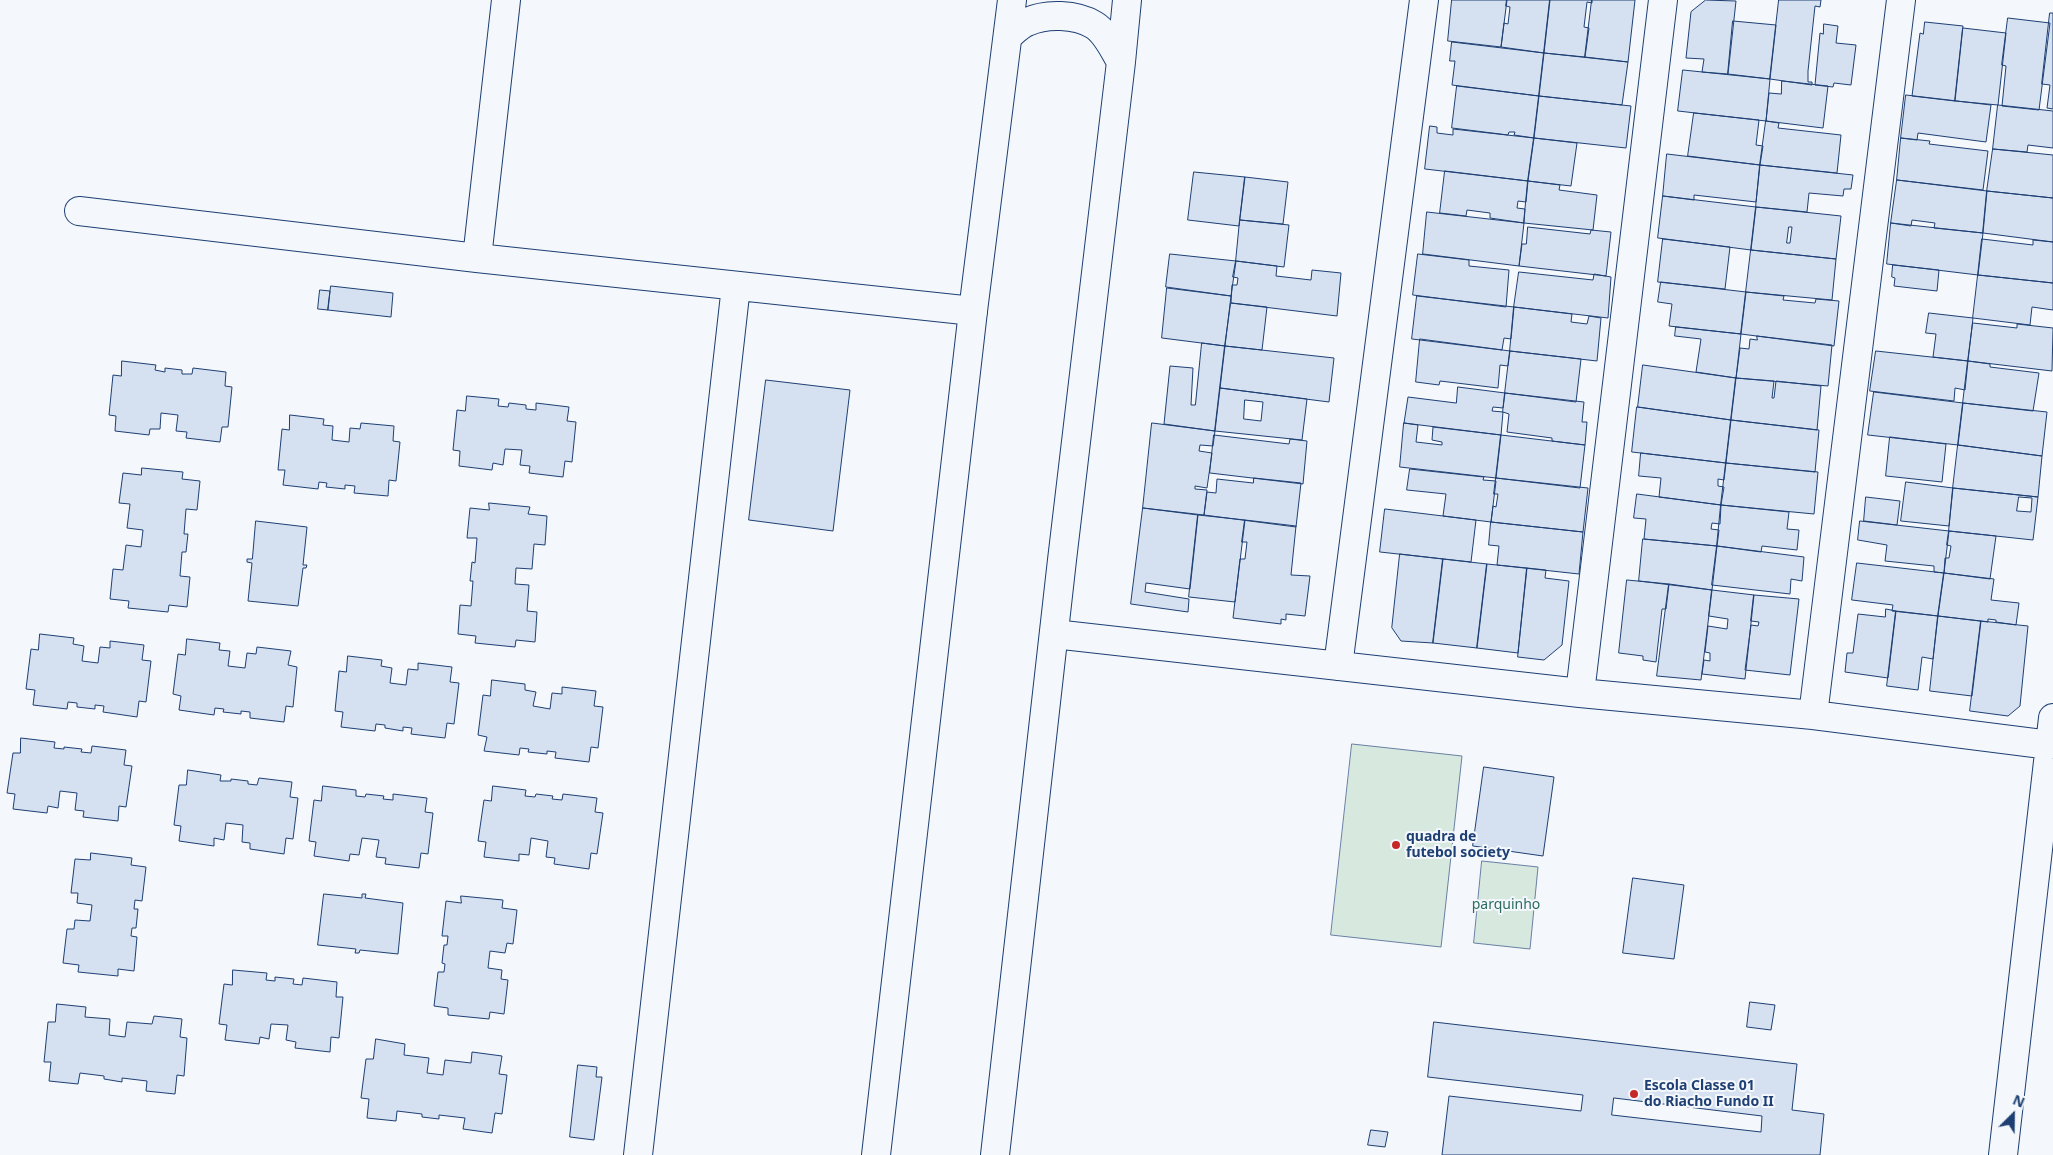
<!DOCTYPE html>
<html>
<head>
<meta charset="utf-8">
<style>
	body { margin:0 }
	#map { position:relative; width:2053px; height:1155px; overflow:hidden; background:#f4f7fb; font-family:"Noto Sans",sans-serif }
	canvas { display:block }
	.north { position:absolute; left:1988px; top:1090px; width:50px; height:50px; -webkit-text-stroke:4px #f4f7fb; paint-order:stroke; rotate:23deg; font-size:14px; font-weight:700; line-height:20px; text-align:center; color:#1d3f73 }
	.north::after { content:''; display:block; margin:auto; width:18px; height:22px; background:#1d3f73; clip-path:polygon(50% 0,100% 100%,50% 72%,0 100%) }
</style>
</head>
<body>
<div id="map">
<canvas width="2053" height="1155"></canvas>
<div class="north">N</div>
</div>
<script>
const ctx = document.querySelector('canvas').getContext('2d');
ctx.lineJoin = 'round';
function paint(path, color) {
  ctx.fillStyle = color;
  ctx.fill(path, 'evenodd');
}
function stroke(path, color, width, dash) {
  ctx.strokeStyle = color;
  ctx.lineWidth = width;
  ctx.lineCap = dash ? 'butt' : 'round';
  ctx.setLineDash(dash || []);
  ctx.stroke(path);
}
function label(font, color, halo, rows, align = 'center') {
  ctx.font = font + ' "Noto Sans",sans-serif';
  ctx.lineWidth = 4;
  ctx.setLineDash([]);
  ctx.textBaseline = 'middle';
  ctx.strokeStyle = halo;
  ctx.fillStyle = color;
  for (const [text, x, y, turn = 0] of rows) {
    ctx.save();
    ctx.translate(x, y);
    ctx.rotate((+turn || 0) * Math.PI / 180);
    ctx.textAlign = isNaN(turn) ? turn : align;
    if (halo) ctx.strokeText(text, 0, 0);
    ctx.fillText(text, 0, 0);
    ctx.restore();
  }
}
const green = new Path2D(`
	M1352,744L1462,756L1441,947L1331,935Z
	M1482,861L1538,867L1530,949L1474,943Z`);
const building = new Path2D(`
	M1452,0H1507L1501,47L1448,41Z
	M1507,0H1550L1544,53L1501,47L1504,23L1508,24L1510,7L1506,6Z
	M1550,0H1592V3L1587,2L1584,27L1589,28L1585,57L1544,53Z
	M1592,0H1635L1628,62L1585,57Z
	M1706,0L1736,1L1728,74L1702,72L1704,59L1686,58L1691,12Z
	M1779,0H1821L1820,7L1815,6L1808,71V82H1812V85L1770,79Z
	M2050,13H2053V109L2047,108L2050,85L2042,84Z
	M2008,18L2050,23L2039,110L2002,106L2006,66L2002,65Z
	M1733,21L1776,25L1770,79L1728,74Z
	M1925,22L1963,26L1955,101L1912,96L1920,33L1923,34Z
	M1824,24L1838,26L1836,43L1856,45L1851,85L1834,83L1833,87L1815,85L1820,33L1823,34Z
	M1963,28L2006,33L1998,105L1955,101Z
	M1452,42L1544,53L1539,96L1452,85L1455,61H1450Z
	M1544,53L1628,62L1622,105L1539,96Z
	M1683,70L1770,79L1766,121L1678,111Z
	M1782,81L1828,86L1823,128L1766,121L1769,93L1781,94Z
	M1457,86L1539,96L1534,138L1514,135L1515,132H1509L1508,135L1452,128Z
	M1906,95L1991,105L1986,142L1918,133L1917,140L1901,138Z
	M1539,96L1631,106L1626,148L1534,138Z
	M1998,105L2053,111V148L2028,145L2027,152L1993,149Z
	M1694,113L1759,120L1756,145L1763,146L1760,165L1688,156Z
	M1766,121L1779,123L1778,128L1841,135L1837,173L1760,165Z
	M1430,126L1437,127V133L1453,135V129L1534,138L1528,181L1425,169Z
	M1534,138L1577,143L1571,186L1528,181Z
	M1901,138L1930,141L1929,144L1988,151L1983,190L1897,180Z
	M1993,149L2053,155V198L1987,191Z
	M1667,154L1760,165L1756,202L1694,195V200L1663,196Z
	M1760,165L1853,175L1851,189H1844L1843,196L1809,193L1807,212L1756,207Z
	M1445,171L1528,181L1526,202L1518,201L1517,208L1525,209L1524,223L1490,218V213L1467,210L1466,216L1440,213Z
	M1194,172L1245,177L1239,226L1188,220Z
	M1245,177L1288,182L1283,224L1240,220Z
	M1897,180L1987,191L1983,233L1934,228L1935,223L1912,220L1911,226L1891,223Z
	M1528,181L1560,185L1559,190L1597,195L1593,230L1524,223Z
	M1987,191L2053,198V242L1983,233Z
	M1663,196L1756,207L1751,250L1658,238Z
	M1756,207L1841,216L1836,259L1751,250ZM1789,227H1792L1790,243H1787Z
	M1427,212L1524,223L1519,266L1423,254Z
	M1240,220L1289,225L1284,267L1236,261Z
	M1891,223L1983,233L1978,275L1887,264Z
	M1528,227L1590,234L1591,230L1611,232L1606,276L1519,266L1522,244H1526Z
	M1663,239L1730,247L1725,289L1658,282Z
	M1982,239L2033,245V240L2053,242V283L1978,275Z
	M1751,250L1836,259L1832,300L1746,292Z
	M1170,254L1236,261L1231,296L1166,287Z
	M1418,254L1469,260V266L1509,270L1506,307L1413,295Z
	M1236,261L1277,266L1276,276L1311,280L1312,270L1341,273L1337,316L1231,303L1232,285H1237L1238,278L1233,277Z
	M1893,265L1939,270L1937,291L1894,286L1895,278L1892,277Z
	M1519,272L1593,280L1594,274L1611,277L1608,318L1514,307Z
	M1978,275L2053,283V310L2032,307L2030,325L1973,318Z
	M1661,282L1746,292L1741,334L1669,326L1672,304L1658,302Z
	M331,286L393,293L391,317L328,310Z
	M1167,288L1231,296L1225,346L1162,338Z
	M320,290L330,291L328,310L318,309Z
	M1746,292L1784,296L1783,300L1815,303L1816,299L1839,301L1834,346L1741,334Z
	M1417,296L1514,307L1511,339L1504,338L1502,350L1412,339Z
	M1231,303L1267,307L1262,350L1225,346Z
	M1514,307L1572,314L1571,322L1587,324L1589,316L1601,318L1597,361L1510,351Z
	M1929,313L1973,318L1968,361L1933,357L1936,334L1926,333Z
	M1973,323L2017,328V324L2053,328L2052,371L1968,361Z
	M1676,327L1741,334L1736,378L1696,372L1701,339L1675,336Z
	M1757,336L1832,345L1828,386L1736,378L1740,348L1749,349L1750,339L1757,340Z
	M1420,339L1510,351L1508,366L1500,365L1498,388L1440,381L1439,385L1416,382Z
	M1202,343L1225,346L1215,431L1164,424L1170,366L1193,368L1191,405H1195Z
	M1225,346L1334,358L1329,402L1220,388Z
	M1510,351L1581,359L1576,402L1505,393Z
	M1876,351L1968,361L1965,390L1955,388L1954,401L1870,391Z
	M122,361L156,365L155,370L165,372V368L182,370V374H192L193,368L226,372L225,386L232,387L228,427H222L220,442L186,438L187,432L176,431L178,415L161,413L160,429H150L149,435L115,431L116,416L109,415L113,375L121,376Z
	M1968,361L1990,364V367L2039,373L2033,411L1963,403Z
	M1643,365L1736,378L1731,420L1638,407Z
	M1736,378L1774,381L1772,398H1774L1776,381L1821,386L1817,430L1731,420Z
	M766,380L850,390L833,531L749,520Z
	M1458,387L1505,393L1503,408L1493,407L1492,411L1503,412L1501,435L1404,423L1408,397L1456,403Z
	M1220,388L1307,399L1302,440L1215,431ZM1245,400L1263,402L1261,421L1244,419Z
	M1874,392L1963,403L1958,445L1868,435Z
	M1505,393L1584,402L1582,422H1587L1585,445L1552,441V438L1507,432L1509,414L1503,412Z
	M467,396L499,399L498,406L508,407L509,403L526,405V409L536,410V403L569,407L567,421L576,422L572,462L565,461L563,477L529,473L530,466L520,465L522,450L505,449L503,465L493,463L492,470L459,466L460,451L453,450L457,410L465,411Z
	M1963,403L2047,412L2042,456L1958,445Z
	M1637,407L1731,420L1726,463L1632,452Z
	M290,415L324,419L323,425L333,426L332,440L349,442L350,428L360,429L361,423L394,426L393,441L400,442L396,481L389,480L388,496L354,493L355,486L345,485V489L326,487L327,483L319,482L318,489L283,485L285,470H278L282,429L289,430Z
	M1731,420L1819,430L1815,472L1726,463Z
	M1152,423L1215,431L1213,446L1200,445L1199,451L1212,453L1207,488L1195,486V489L1207,490L1204,515L1143,508Z
	M1404,423L1418,425L1416,442L1442,445V442L1432,440L1433,427L1501,435L1496,478L1400,467Z
	M1214,435L1289,444L1290,439L1307,441L1303,484L1210,473Z
	M1501,435L1585,445L1580,488L1496,478Z
	M1890,437L1946,444L1942,482L1886,476Z
	M1958,445L2042,456L2038,497L1953,488Z
	M1641,453L1726,463L1724,480L1718,479V486L1724,487L1721,505L1659,497L1661,478L1639,476Z
	M1726,463L1818,472L1814,514L1721,505Z
	M142,468L183,472L182,479L200,481L197,510L186,509L184,534H188L186,552H182L180,576L190,577L187,607L169,605L168,612L128,608L129,601L110,599L113,569L123,570L126,545L141,547L143,530L127,528L130,504L119,503L123,473L141,475Z
	M1410,469L1484,477L1483,480L1496,481L1491,522L1443,516L1446,494L1407,490Z
	M1254,478L1301,483L1296,527L1204,515L1207,492L1216,493L1217,479L1253,483Z
	M1496,478L1588,488L1583,532L1491,522L1493,506L1496,507L1498,494H1494Z
	M1906,482L1953,488L1949,526L1901,521Z
	M1953,488L2038,497L2033,540L1949,531ZM2019,497L2032,498L2031,512L2017,511Z
	M1637,494L1721,505L1720,524L1712,523L1711,529L1719,530L1717,546L1644,539L1646,519L1634,518Z
	M1866,497L1900,501L1897,525L1864,521Z
	M489,503L530,507L528,514L547,516L545,545L534,544L532,569L516,568L515,584L529,585L527,611L537,612L535,642L516,640L515,647L475,643L476,636L458,634L460,605L471,606L473,581H470L472,562L475,563L477,538H467L470,508L489,510Z
	M1721,505L1789,512L1787,529L1799,530L1797,550L1762,546L1761,552L1717,546Z
	M1143,508L1198,515L1190,589L1146,583L1145,592L1189,599L1188,612L1131,604Z
	M1385,509L1476,520L1471,562L1380,552Z
	M1198,515L1245,520L1235,602L1189,597Z
	M1245,520L1296,526L1291,575L1310,576L1305,616L1286,614V620L1281,619V624L1233,618L1240,559H1245L1247,542H1242Z
	M256,521L307,527L303,565H307L306,568H303L298,606L248,601L252,563L247,562V559H252Z
	M1860,521L1949,531L1944,573L1934,572V566L1885,561L1887,545L1858,540Z
	M1491,522L1583,532L1579,574L1497,565L1499,546L1489,545Z
	M1949,531L1996,536L1990,579L1944,573L1945,558H1949L1951,546L1947,545Z
	M1643,539L1717,546L1712,590L1639,581Z
	M1717,546L1804,557L1802,581L1791,579L1790,594L1712,585Z
	M1400,554L1443,559L1433,643L1401,641L1392,628Z
	M1443,559L1487,564L1477,648L1433,643Z
	M1857,563L1944,573L1938,616L1892,611L1893,605L1852,600Z
	M1487,564L1527,568L1518,653L1477,648Z
	M1527,568L1546,570L1545,578L1569,581L1562,645L1544,660L1518,657Z
	M1944,573L1994,579L1991,600L2019,603L2016,625L1996,622V620L1988,619V622L1938,616Z
	M1627,580L1669,584L1666,609H1662L1656,662L1643,660V656L1619,653Z
	M1669,584L1712,590L1701,680L1657,676Z
	M1712,590L1754,595L1745,679L1702,674L1704,660L1710,661V653L1705,652L1708,626L1727,629L1728,619L1709,616Z
	M1754,595L1799,599L1790,675L1745,670L1751,625L1758,626L1759,622L1751,621Z
	M1886,609L1896,611L1888,678L1845,672L1847,653H1853L1858,614L1885,617Z
	M1896,611L1938,616L1933,659L1922,657L1918,690L1887,686Z
	M1938,616L1981,621L1972,696L1930,691Z
	M1981,621L2028,626L2020,706L2008,716L1970,711Z
	M40,634L74,638L73,644L84,646L82,661L98,663L100,647L110,648V641L144,645L142,660L151,661L146,702L139,701L137,717L103,712L104,706L95,705V709L77,707V703L68,702L67,709L33,705L35,690L26,689L31,649L38,650Z
	M187,639L220,643L219,650L230,651L228,666L245,668L247,653L256,654L257,647L291,651L288,665L297,667L293,707L286,706L284,722L250,718V712L241,711V714L223,712L224,709L215,708L214,715L179,710L181,696L173,694L178,654L185,655Z
	M348,656L382,660L381,666L392,668L390,683L406,685L408,669L418,670V663L452,667L450,682L459,683L454,724L447,723L445,738L411,734L412,728L403,727V731L385,728V725L376,724L375,731L341,727L343,712L335,711L339,671L346,672Z
	M492,680L525,684V690L536,692L533,706L550,709L552,693L562,694V687L596,691L594,706L603,707L598,748L591,747L589,762L555,758L556,752L547,751V754L528,752L529,749L520,748L519,755L484,751L487,737L478,735L483,695L490,696Z
	M21,738L55,742L54,748L64,749V747L82,749L81,752L91,753L92,746L126,750L124,765L132,766L126,807L119,806L118,821L83,817L84,811L75,810L77,793L60,791L58,808L48,806L47,813L13,809L15,794L7,793L13,753H20Z
	M1484,767L1554,777L1543,856L1473,846Z
	M188,770L221,775L220,781H231V779L248,781V784L257,785L259,778L292,782L290,797L298,798L293,839L286,838L284,854L250,849V843L242,842L243,825L226,823L224,840L214,838V846L179,841L181,826L174,825L179,785H186Z
	M323,786L356,790V796L365,797L366,794L384,796L383,799L393,800V794L427,798L425,812L433,813L428,854L421,853L419,868L385,864L386,858L376,857L379,840L362,838L359,855L350,854L349,861L314,856L316,842L309,841L314,800L321,801Z
	M493,786L526,790L525,796L535,797L536,794L553,796L552,799L562,800L563,794L597,798L595,812L603,813L597,854L591,853L589,869L554,864L555,858L546,857L548,841L531,838L529,855L519,854V861L484,857L486,842L478,841L484,800L491,801Z
	M91,853L132,858L131,865L146,867L142,901L135,900L134,909H138L136,928H132L131,936L137,937L134,971L118,969V976L78,972L79,965L63,963L67,929H74L75,920L90,921L92,905L77,903L78,893H71L75,859L90,860Z
	M1633,878L1684,885L1674,959L1623,953Z
	M324,894L362,898V894H366L365,898L403,903L398,954L360,950L359,953H355L356,949L318,945Z
	M461,896L503,900L502,908L517,910L513,944L507,943L505,953L490,951L488,968L502,970L501,979L508,980L504,1014L490,1012L489,1019L448,1015V1008L434,1006L438,972H444L445,964L442,963L444,945H447L448,936H442L446,901L461,903Z
	M233,970L267,973L266,980L275,981V977L294,979L293,984L302,985L303,978L337,982L336,997H343L339,1038L331,1037L330,1052L295,1048L296,1042L286,1040L288,1025L271,1024L269,1039L260,1037L259,1044L225,1040L227,1025L219,1024L224,984L232,985Z
	M1750,1002L1775,1005L1771,1030L1747,1027Z
	M57,1004L86,1007L85,1017L110,1019L109,1035L125,1037L127,1022L152,1024L154,1016L182,1019L180,1037L187,1038L184,1076L177,1075L175,1094L146,1091L147,1081L122,1078V1082L104,1079V1076L80,1073L78,1084L49,1081L51,1062H44L48,1022H55Z
	M1434,1022L1797,1064L1792,1110L1824,1114L1820,1155H1442L1449,1096L1581,1111L1583,1095L1428,1077ZM1614,1098L1762,1116L1761,1132L1612,1115Z
	M376,1039L405,1044L404,1055L429,1058L427,1073L443,1075L445,1060L471,1063L472,1052L502,1056L499,1074L507,1075L502,1114L495,1113L492,1133L463,1129L465,1118L439,1115V1119L422,1117V1114L397,1111L396,1121L367,1118L369,1099L361,1098L366,1059H373Z
	M578,1065L597,1067L596,1077H602L594,1140L570,1137Z
	M1371,1130L1388,1132L1385,1147L1368,1145Z`);
const minor = new Path2D(`
	M79,211L477,258L973,311
	M477,258L506,0
	M1054,634L1580,693L1813,715L2050,745
	M1338,666L1424,0
	M1580,693L1663,0
	M1813,715L1901,0
	M638,1155L736,286
	M2003,1155L2053,718`);
const major = new Path2D(`
	M1008,36C1014,31 1020,25 1027,22C1046,13 1076,14 1094,25C1106,32 1114,50 1121,62
	M876,1155L973,311L1012,0
	M995,1155L1062,560L1121,62L1127,0`);
const markers = [
	[1396,845,5,"#c62828"],
	[1634,1094,5,"#c62828"]
];
const poiNames = [
	["quadra de",1406,837],
	["futebol society",1406,853],
	["Escola Classe 01",1644,1086],
	["do Riacho Fundo II",1644,1102]
];
const parkNames = [
	["parquinho",1506,905]
];
paint(green, '#d7e8df');
stroke(green, '#687fa3', 1);
paint(building, '#d5e0f0');
stroke(building, '#1d3f73', 1);
stroke(minor, '#1d3f73', 30);
stroke(major, '#1d3f73', 30);
stroke(minor, '#f4f7fb', 28);
stroke(major, '#f4f7fb', 28);
for (const [x, y, r, color] of markers) {
  const dot = new Path2D();
  dot.arc(x, y, r, 0, 2 * Math.PI);
  ctx.fillStyle = color;
  ctx.fill(dot);
  stroke(dot, '#f4f7fb', 2);
}
label('bold 14px', '#1d3f73', '#f4f7fb', poiNames, 'left');
label('14px', '#2c6c60', '#f4f7fb', parkNames);
</script>
</body>
</html>
